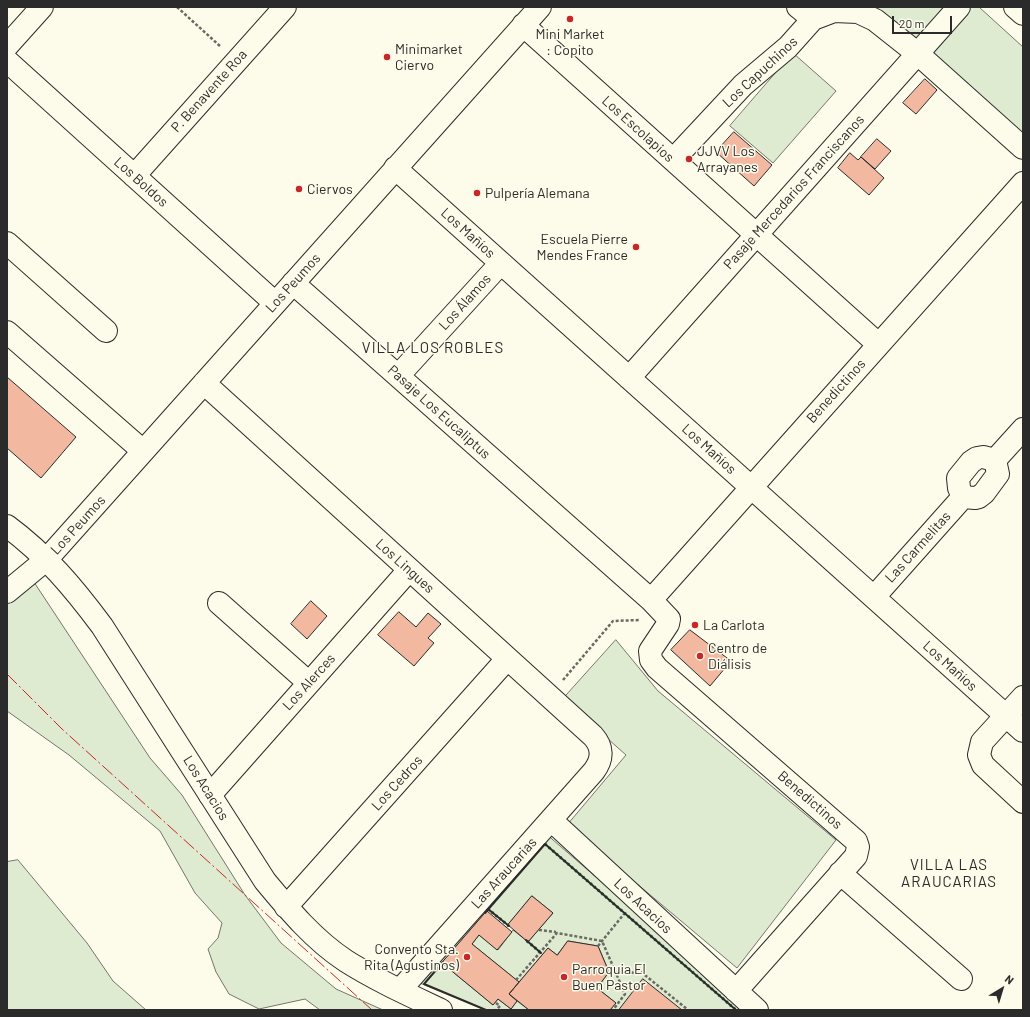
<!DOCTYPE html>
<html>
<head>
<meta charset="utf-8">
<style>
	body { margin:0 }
	#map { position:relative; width:1030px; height:1017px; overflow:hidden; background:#fdfbea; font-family:Barlow,sans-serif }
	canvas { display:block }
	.frame { position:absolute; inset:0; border:8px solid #2b2b2b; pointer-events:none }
	.north { position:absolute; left:982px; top:969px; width:40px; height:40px; -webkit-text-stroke:3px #fdfbea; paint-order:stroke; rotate:38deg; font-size:11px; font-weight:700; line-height:16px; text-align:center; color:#2b2b2b }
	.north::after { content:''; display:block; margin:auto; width:14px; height:18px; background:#2b2b2b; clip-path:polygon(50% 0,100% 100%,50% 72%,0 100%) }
	.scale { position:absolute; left:892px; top:16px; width:60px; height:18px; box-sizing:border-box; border:2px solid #2b2b2b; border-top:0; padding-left:5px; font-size:12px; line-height:14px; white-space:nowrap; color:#2b2b2b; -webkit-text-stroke:3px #fdfbea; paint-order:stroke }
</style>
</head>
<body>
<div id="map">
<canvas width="1030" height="1017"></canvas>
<div class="frame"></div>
<div class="north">N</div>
<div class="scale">20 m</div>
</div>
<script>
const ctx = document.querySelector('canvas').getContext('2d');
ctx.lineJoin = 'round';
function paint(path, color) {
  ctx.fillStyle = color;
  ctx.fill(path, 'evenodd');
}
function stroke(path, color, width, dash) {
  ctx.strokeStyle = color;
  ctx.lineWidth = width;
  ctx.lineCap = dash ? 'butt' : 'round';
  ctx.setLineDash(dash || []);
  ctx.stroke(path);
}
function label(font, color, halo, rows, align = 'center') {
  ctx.font = font + ' Barlow,sans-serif';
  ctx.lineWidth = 3;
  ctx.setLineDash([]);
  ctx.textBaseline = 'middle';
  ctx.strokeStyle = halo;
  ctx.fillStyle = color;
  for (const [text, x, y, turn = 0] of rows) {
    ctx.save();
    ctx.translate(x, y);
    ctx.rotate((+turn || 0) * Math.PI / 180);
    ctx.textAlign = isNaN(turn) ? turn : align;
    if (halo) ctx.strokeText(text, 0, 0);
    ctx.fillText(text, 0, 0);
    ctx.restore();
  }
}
const green = new Path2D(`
	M870,7H979L1023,47V143Z
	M793,53L836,91L773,163L730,126Z
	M26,570L150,758L182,795L245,895L281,943L336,989L383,1010H320L305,999L259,1009L229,994L216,972L208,949L218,938L222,923L195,893L160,831L69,755L7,711V589Z
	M616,640L658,691L836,840L737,968L567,825L626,755L563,699Z
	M545,833L750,1010H610L616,1003L597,988L609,972L598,946L568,941L557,955L548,948L519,982L472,944L479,935L498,950L513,930L528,942L553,913L532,896L508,925L488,910L442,963L493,1005L498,999L511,1009L517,1001L529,1010H486L415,981Z
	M18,860L87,943L113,981L146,1010H7V862Z`);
const building = new Path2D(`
	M925,79L937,90L916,114L903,103Z
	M734,132L772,165L754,186L716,152Z
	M877,139L891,151L875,169L861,157Z
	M850,153L858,160L861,157L884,178L869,195L838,168Z
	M7,377L76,437L41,478L7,448Z
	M311,601L327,616L307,639L291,624Z
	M399,612L416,627L428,613L441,624L428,638L434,643L414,666L378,635Z
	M690,630L731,661L710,686L671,650Z
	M532,896L553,913L528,942L508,925Z
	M487,911L512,932L497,950L479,935L472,944L519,982L509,994L517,1001L511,1009L498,999L493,1005L442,963Z
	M568,941L598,946L609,972L597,988L616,1003L610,1010H529L509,994L548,948L557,955Z
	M643,979L682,1010H619Z`);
const path = new Path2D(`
	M177,7L221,47
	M563,680L613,621L640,620
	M539,930L556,932
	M598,946L624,914
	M616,974L641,972L687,1009
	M516,980L557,933L602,941L625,994L613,1010
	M496,1003L500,1006L496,1010`);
const minor = new Path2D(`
	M798,7L813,19
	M1015,7L1023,14
	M523,25L878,344
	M7,46L42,7
	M7,61L275,303
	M673,160L743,85L788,47L813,19L834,11L858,12L875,20L918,54L1023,148
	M395,168L1023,731
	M134,176L285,7
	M7,243L106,331
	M293,283L651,600L669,619L668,624L650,651L651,660L657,668L856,841L858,847L856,856L736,991
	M7,332L143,451
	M398,376L501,263
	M629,378L959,7
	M204,383L593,736C603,747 603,759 594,771L400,990
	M995,460L1023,429
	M963,497L959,488L958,478L971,462L977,458L983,457L995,460
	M963,497L975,498L979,497L984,493L998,474L995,460
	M7,592L47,559L540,7
	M874,597L963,497
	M651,600L1023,183
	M219,603L309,683
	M1023,697L982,742L979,755L983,765L1023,802
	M210,795L409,570
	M551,820L757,1010
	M840,873L961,979
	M286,907L507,659`);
const major = new Path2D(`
	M7,526C46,555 73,587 102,626L265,881C289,910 314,940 346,961C376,980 409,995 441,1010`);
const hedge = new Path2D(`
	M545,844L736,1010
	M488,909L510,927
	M527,941L541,953`);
const wall = new Path2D(`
	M488,909L509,926
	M485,913L545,844L736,1010
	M526,940L541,953
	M443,962L424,984L486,1010`);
const power = new Path2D(`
	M7,674L62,729L372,1010`);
const markers = [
	[570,19,4,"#c62828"],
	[387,57,4,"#c62828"],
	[689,159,4,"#c62828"],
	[299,189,4,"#c62828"],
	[477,193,4,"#c62828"],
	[636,247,4,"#c62828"],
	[695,625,4,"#c62828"],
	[700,656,4,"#c62828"],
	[467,957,4,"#c62828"],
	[564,977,4,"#c62828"]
];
const poiNames = [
	["Mini Market",570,34,"center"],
	[": Copito",570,50,"center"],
	["Minimarket",395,49],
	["Ciervo",395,65],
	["JJVV Los",697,151],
	["Arrayanes",697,167],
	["Ciervos",307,189],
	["Pulpería Alemana",485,193],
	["Escuela Pierre",628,239,"right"],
	["Mendes France",628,255,"right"],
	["La Carlota",703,625],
	["Centro de",708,648],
	["Diálisis",708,664],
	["Convento Sta.",459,949,"right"],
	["Rita (Agustinos)",459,965,"right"],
	["Parroquia El",572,969],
	["Buen Pastor",572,985]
];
const streetNames = [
	["Los Capuchinos",760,72,-43],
	["P. Benavente Roa",209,91,-48],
	["Los Escolapios",638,129,42],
	["Los Boldos",141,182,42],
	["Pasaje Mercedarios Franciscanos",794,192,-48],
	["Los Mañíos",468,233,42],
	["Los Peumos",293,283,-48],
	["Los Álamos",465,302,-48],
	["Benedictinos",836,391,-48],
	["Pasaje Los Eucaliptus",439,412,42],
	["Los Mañíos",709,449,42],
	["Los Peumos",78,525,-48],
	["Las Carmelitas",918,547,-48],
	["Los Lingues",405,566,42],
	["Los Mañíos",950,666,42],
	["Los Alerces",309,682,-48],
	["Los Cedros",397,783,-48],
	["Los Acacios",206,788,58],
	["Benedictinos",810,800,41],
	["Las Araucarias",504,873,-48],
	["Los Acacios",643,906,43]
];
const neighbourhoodNames = [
	["VILLA LOS ROBLES",433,348],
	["VILLA LAS",949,865],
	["ARAUCARIAS",949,882]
];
paint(green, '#deebd1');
stroke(green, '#74746e', 1);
paint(building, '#f2b8a0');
stroke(building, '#2b2b2b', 1);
stroke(minor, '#2b2b2b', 24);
stroke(major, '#2b2b2b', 24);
stroke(path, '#6a6964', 2.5, [3, 2]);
stroke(minor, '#fdfbea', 22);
stroke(major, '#fdfbea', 22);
stroke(hedge, '#34623c', 3, [2, 3]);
stroke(wall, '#2b2b2b', 2);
stroke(power, '#c62828', 1, [14, 3, 2, 3]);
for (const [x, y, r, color] of markers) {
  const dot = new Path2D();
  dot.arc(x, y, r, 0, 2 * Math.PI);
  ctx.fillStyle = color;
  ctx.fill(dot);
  stroke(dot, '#fdfbea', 1.5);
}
label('14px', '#2b2b2b', '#fdfbea', poiNames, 'left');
label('14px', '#2b2b2b', '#fdfbea', streetNames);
ctx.letterSpacing = '1px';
label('15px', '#2b2b2b', '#fdfbea', neighbourhoodNames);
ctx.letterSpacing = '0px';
</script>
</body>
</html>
